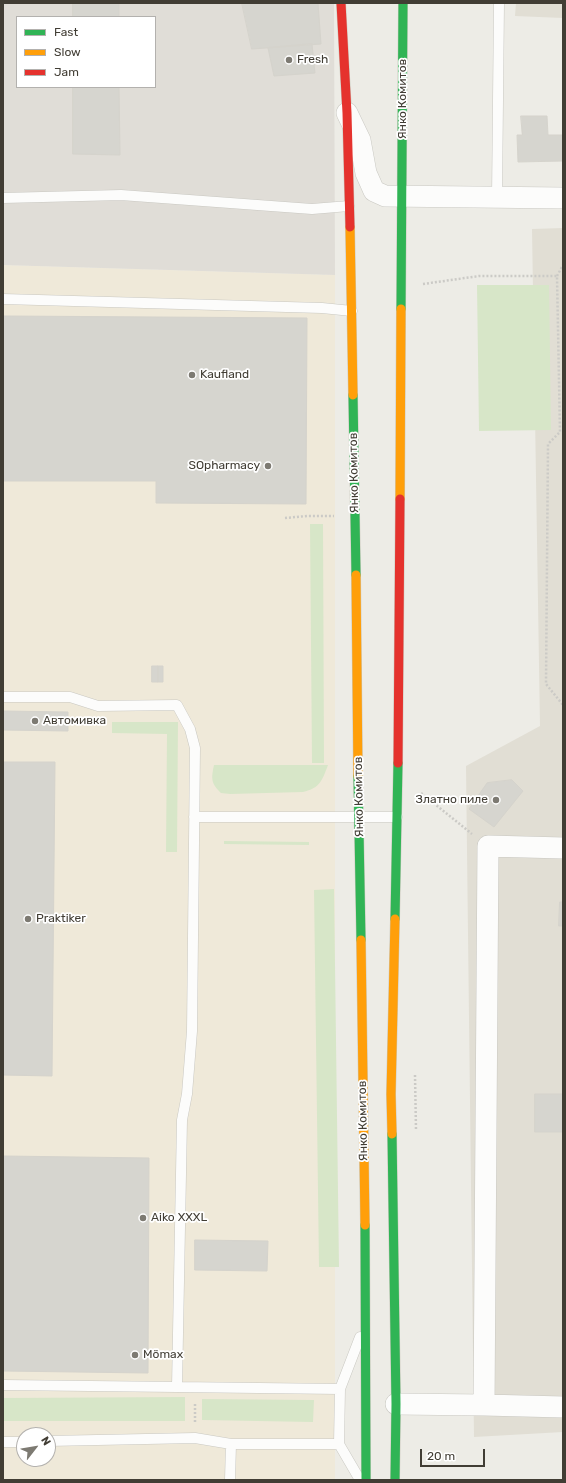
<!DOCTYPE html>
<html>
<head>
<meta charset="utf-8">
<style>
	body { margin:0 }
	#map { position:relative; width:566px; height:1483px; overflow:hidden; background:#edece6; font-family:Rubik,sans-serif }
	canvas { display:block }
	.frame { position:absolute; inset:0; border:4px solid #413d34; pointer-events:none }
	.legend { position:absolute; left:16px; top:16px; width:140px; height:72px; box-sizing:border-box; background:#fff; border:1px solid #b3b1ae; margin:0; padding:5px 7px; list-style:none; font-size:12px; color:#413d34 }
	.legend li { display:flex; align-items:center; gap:8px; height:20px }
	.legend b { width:20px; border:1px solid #b3b1ae }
	.north { position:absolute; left:16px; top:1427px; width:40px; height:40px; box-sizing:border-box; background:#fff; border:1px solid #b3b1ae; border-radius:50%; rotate:59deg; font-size:11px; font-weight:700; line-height:16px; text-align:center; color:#413d34 }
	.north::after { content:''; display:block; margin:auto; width:14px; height:18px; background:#7d7a72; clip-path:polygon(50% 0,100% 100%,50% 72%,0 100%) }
	.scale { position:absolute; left:420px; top:1449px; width:65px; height:18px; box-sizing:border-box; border:2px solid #413d34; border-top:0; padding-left:5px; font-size:12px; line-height:14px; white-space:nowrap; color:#413d34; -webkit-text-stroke:3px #fff; paint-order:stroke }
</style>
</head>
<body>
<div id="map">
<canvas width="566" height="1483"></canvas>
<div class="frame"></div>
<ul class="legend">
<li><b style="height:5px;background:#30b455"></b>Fast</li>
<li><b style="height:5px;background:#ff9f0a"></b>Slow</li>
<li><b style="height:5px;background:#e5322d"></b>Jam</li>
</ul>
<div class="north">N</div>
<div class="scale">20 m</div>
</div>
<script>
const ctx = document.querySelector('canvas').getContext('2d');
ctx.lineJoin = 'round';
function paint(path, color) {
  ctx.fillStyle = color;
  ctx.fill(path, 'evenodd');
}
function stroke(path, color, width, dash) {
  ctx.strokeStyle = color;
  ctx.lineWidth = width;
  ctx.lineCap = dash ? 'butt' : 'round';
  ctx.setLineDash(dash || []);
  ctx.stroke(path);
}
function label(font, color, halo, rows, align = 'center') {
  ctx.font = font + ' Rubik,sans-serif';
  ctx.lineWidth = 3.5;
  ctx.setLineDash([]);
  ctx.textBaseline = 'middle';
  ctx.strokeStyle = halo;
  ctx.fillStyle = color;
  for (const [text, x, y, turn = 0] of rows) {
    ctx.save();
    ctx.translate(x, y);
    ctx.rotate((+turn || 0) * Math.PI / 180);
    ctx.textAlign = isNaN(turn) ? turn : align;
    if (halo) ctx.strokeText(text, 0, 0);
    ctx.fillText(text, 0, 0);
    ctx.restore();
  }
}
const residential = new Path2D(`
	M516,3H563V18L515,16Z
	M563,228V1432L474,1437L466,766L540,726L532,229Z`);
const commercial = new Path2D(`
	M3,265L335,275V1480H3ZM24,1435H48V1459H24Z`);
const industrial = new Path2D(`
	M3,3H334L335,275L3,265ZM17,17H155V87H17Z`);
const green = new Path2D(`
	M477,285H549L551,430L479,431Z
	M310,524H323L324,763H312Z
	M112,722H178L177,852H166L167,734L112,733Z
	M214,765H328C322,781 320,788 303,792L230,794L221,793C211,783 211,779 214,765Z
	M224,841L309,842V845L224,844Z
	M334,889L339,1267H319L314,890Z
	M185,1397V1421H3V1398Z
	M202,1399L314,1400L313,1422L202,1420Z`);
const building = new Path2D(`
	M73,3H119V17H73Z
	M242,3H318L321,44L252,49Z
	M312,44L315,73L274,76L268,48Z
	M73,87H119L120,155L73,154Z
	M521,116H547L548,135H563V161L518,162L517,135H522Z
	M3,316L307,318L306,504L156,503V481H3Z
	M152,666H158V682H152Z
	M158,666H163V682H158Z
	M3,711L68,712V731L3,730Z
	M3,762H55L52,1076L3,1075Z
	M512,780L523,791L494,827L469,809L487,783Z
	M560,902H563V926H559Z
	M535,1094H563V1132H535Z
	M3,1156L149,1158L148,1373L3,1371Z
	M195,1240L268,1241L267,1271L195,1270Z`);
const path = new Path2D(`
	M557,276L563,265
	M423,284L479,276H557L560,432L548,444L546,684L563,705
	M285,518L307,516H334
	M421,793L472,834
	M415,1075L416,1130
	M195,1422V1403`);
const lane = new Path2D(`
	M497,197L499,3
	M3,198L121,195L312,209L349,206
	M3,299L322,308L352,311
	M3,697H70L98,706L177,705L190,729L195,748L192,1031L187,1094L182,1120L177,1387L340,1389L339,1444
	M194,817H397
	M3,1385L177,1387
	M340,1389L360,1337
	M48,1441L195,1438L231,1444H339L360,1480
	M3,1442H24
	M230,1480L231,1444`);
const street = new Path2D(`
	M347,113L360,140L366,173L374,191L385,196L563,198
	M396,1404L484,1405L563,1407
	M484,1405L488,846L563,848`);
const fast = new Path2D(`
	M401,309L403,3
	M353,395L356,575
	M358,776L361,940
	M395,919L398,763
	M392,1134L396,1404L395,1480
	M365,1225L366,1480`);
const slow = new Path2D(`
	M350,227L353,395
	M400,499L401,309
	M356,575L358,776
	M361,940L365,1225
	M392,1134L391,1094L395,919`);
const jam = new Path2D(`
	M341,3L347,113L350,227
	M398,763L400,499`);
const markers = [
	[289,60,4,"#7d7a72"],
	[192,375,4,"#7d7a72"],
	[268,466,4,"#7d7a72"],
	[35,721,4,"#7d7a72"],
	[496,800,4,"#7d7a72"],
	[28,919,4,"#7d7a72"],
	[143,1218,4,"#7d7a72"],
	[135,1355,4,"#7d7a72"]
];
const poiNames = [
	["Fresh",297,60],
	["Kaufland",200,375],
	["SOpharmacy",260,466,"right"],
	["Автомивка",43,721],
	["Златно пиле",488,800,"right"],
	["Praktiker",36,919],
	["Aiko XXXL",151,1218],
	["Mömax",143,1355]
];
const streetNames = [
	["Янко Комитов",403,99,-90],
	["Янко Комитов",354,473,-91],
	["Янко Комитов",359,797,-91],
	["Янко Комитов",363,1121,-91]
];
paint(residential, '#e1ded4');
paint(commercial, '#efe9d9');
paint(industrial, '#e0ddd7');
paint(green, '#d7e6c8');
paint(building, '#d6d5cf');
stroke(building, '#d5d3cc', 1);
stroke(lane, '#c9c8c2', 11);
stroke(street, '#c9c8c2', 22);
stroke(fast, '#cbc9be', 10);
stroke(slow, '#cbc9be', 10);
stroke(jam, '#cbc9be', 10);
stroke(path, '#cbcac6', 2.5, [2, 2]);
stroke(lane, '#fcfcfb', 10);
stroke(street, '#fcfcfb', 21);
stroke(fast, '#30b455', 9);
stroke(slow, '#ff9f0a', 9);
stroke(jam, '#e5322d', 9);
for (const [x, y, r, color] of markers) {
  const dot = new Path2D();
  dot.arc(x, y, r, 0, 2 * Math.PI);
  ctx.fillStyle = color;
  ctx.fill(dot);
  stroke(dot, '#fff', 1.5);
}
label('12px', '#413d34', '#fff', poiNames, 'left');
label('12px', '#413d34', '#fff', streetNames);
</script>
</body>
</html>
